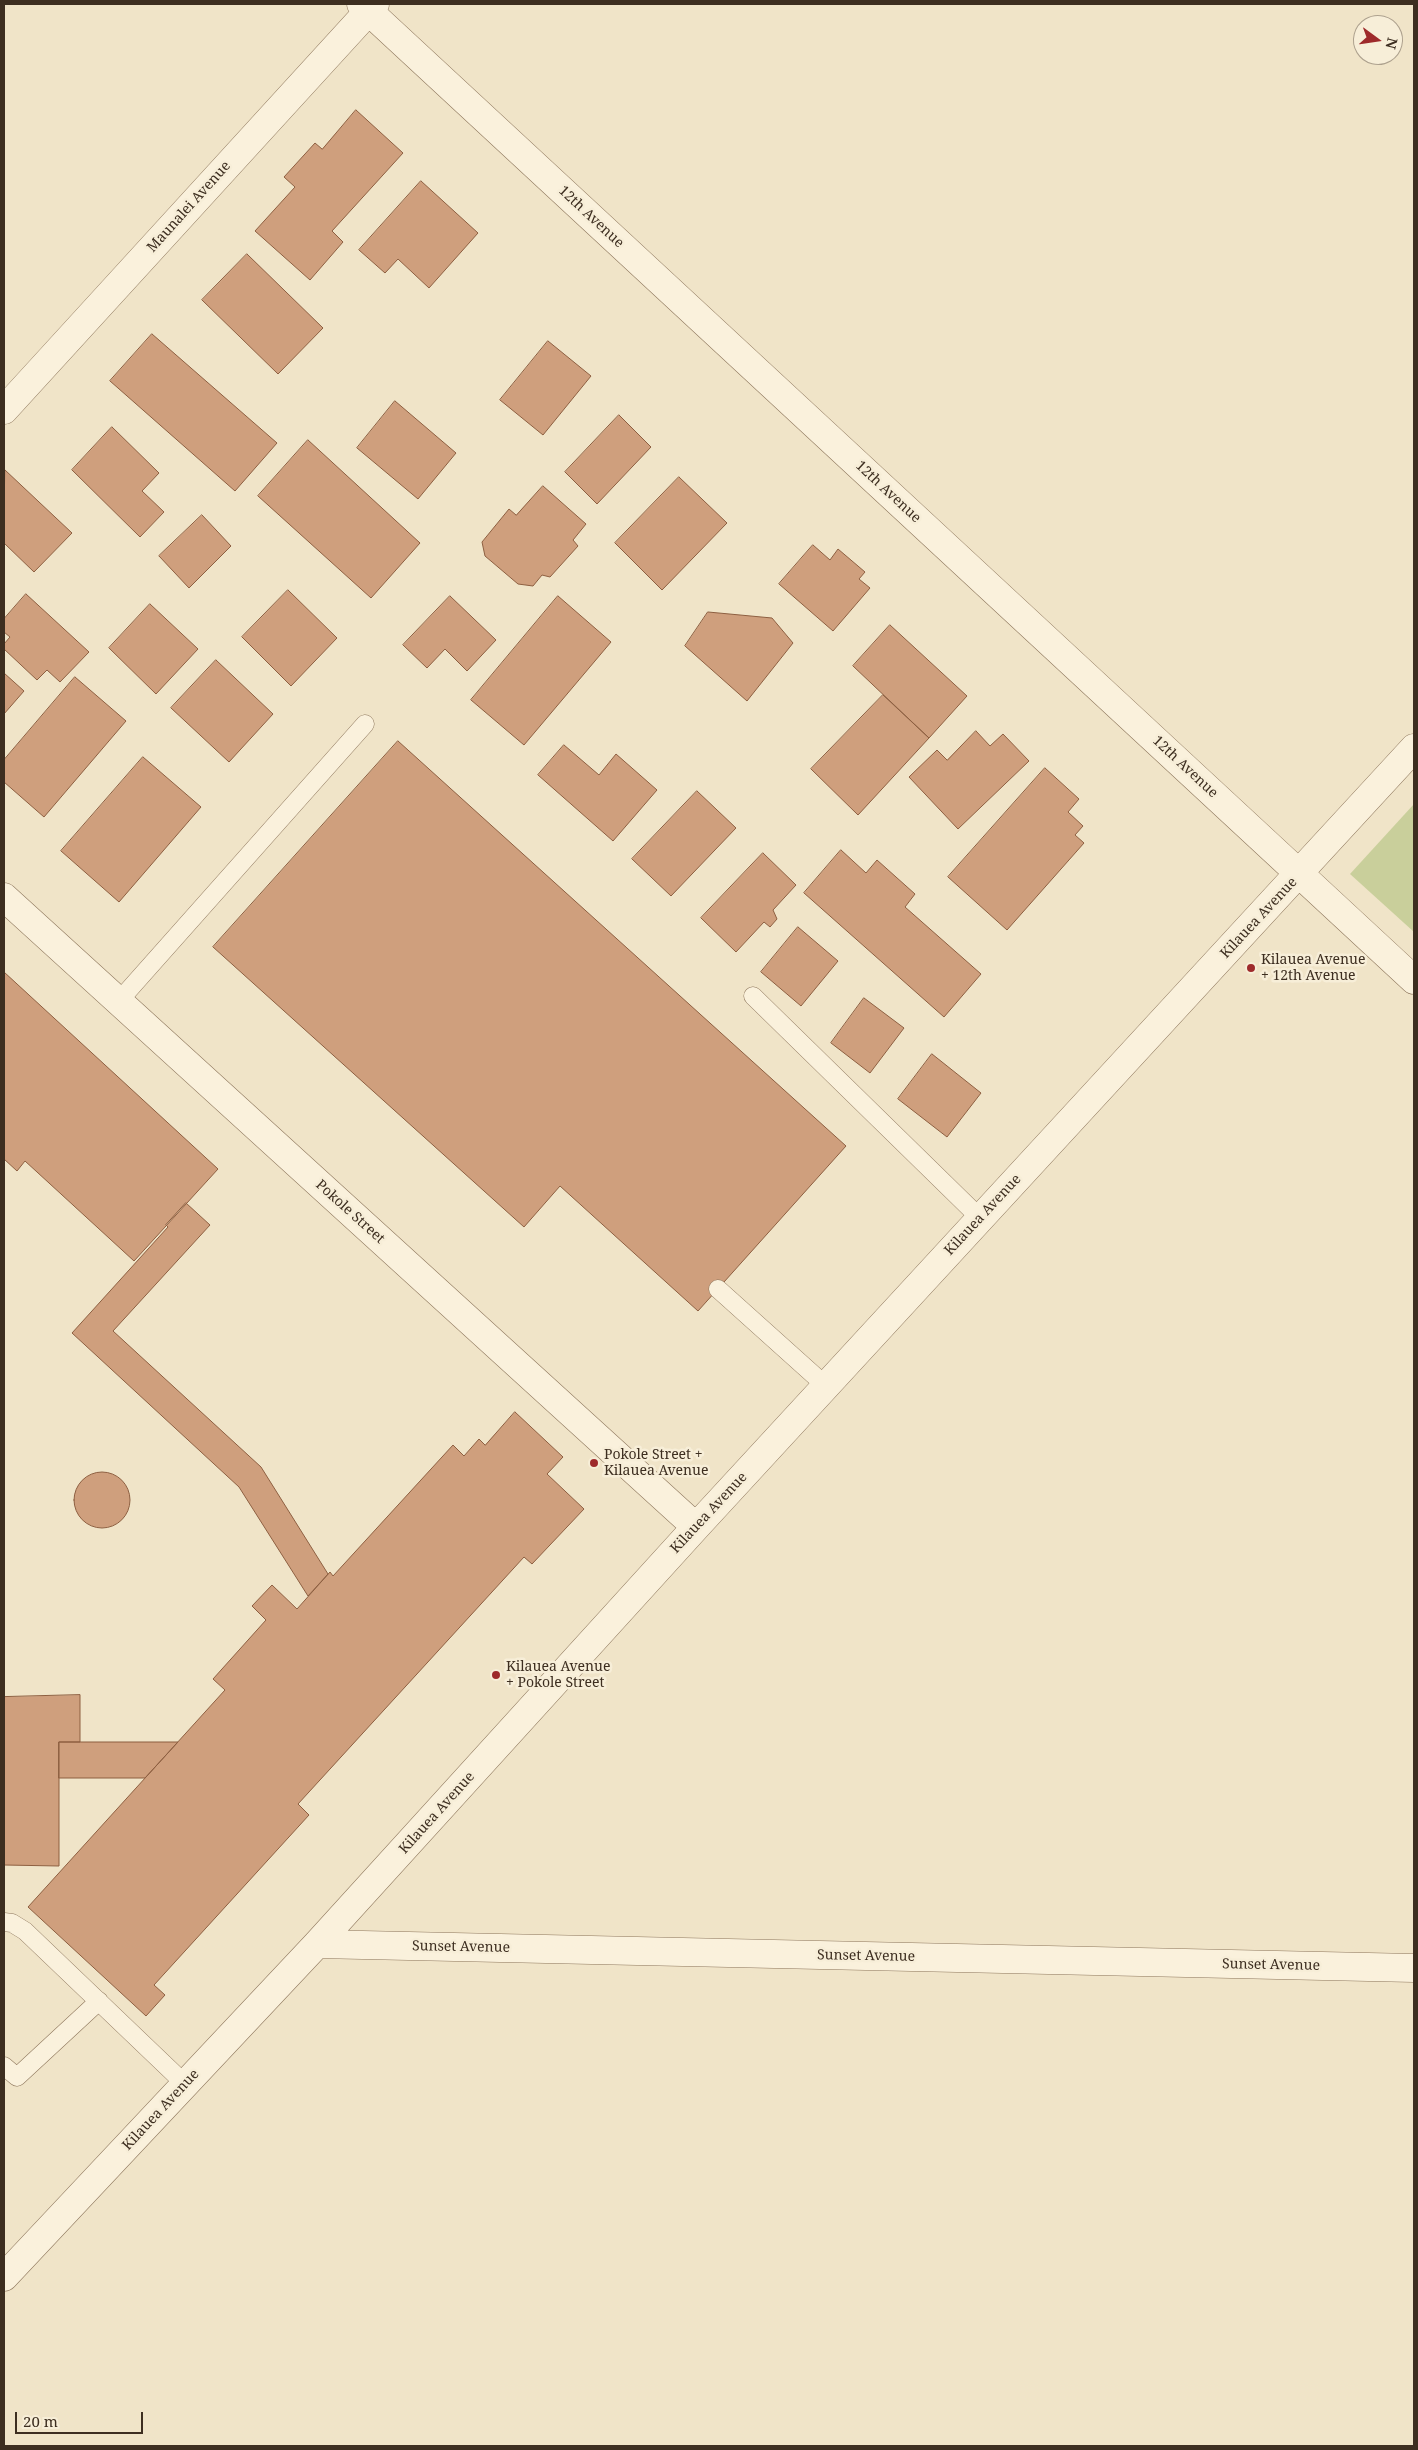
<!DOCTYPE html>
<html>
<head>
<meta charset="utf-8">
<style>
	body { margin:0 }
	#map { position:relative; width:1418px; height:2450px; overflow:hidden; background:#f0e4c8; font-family:"Noto Serif",serif }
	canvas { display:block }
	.frame { position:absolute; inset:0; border:5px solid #3d2e20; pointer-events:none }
	.north { position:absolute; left:1353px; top:15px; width:50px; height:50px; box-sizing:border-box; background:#f7eed8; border:1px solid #ada18e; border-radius:50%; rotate:104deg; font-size:14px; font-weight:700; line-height:20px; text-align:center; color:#3d2e20 }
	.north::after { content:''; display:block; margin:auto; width:18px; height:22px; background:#9e2a2b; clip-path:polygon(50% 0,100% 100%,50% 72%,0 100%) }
	.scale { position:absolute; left:15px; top:2412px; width:128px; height:22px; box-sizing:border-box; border:2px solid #3d2e20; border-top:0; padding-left:6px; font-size:15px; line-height:18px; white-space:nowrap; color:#3d2e20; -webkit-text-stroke:4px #f7eed8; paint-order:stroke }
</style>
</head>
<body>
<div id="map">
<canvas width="1418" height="2450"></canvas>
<div class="frame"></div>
<div class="north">N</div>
<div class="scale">20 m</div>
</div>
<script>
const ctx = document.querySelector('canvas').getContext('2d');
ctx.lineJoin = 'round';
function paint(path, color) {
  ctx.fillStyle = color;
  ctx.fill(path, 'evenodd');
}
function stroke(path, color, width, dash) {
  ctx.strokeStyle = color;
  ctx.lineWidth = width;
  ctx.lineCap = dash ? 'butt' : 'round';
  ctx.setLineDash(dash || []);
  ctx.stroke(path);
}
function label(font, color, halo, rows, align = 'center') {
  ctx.font = font + ' "Noto Serif",serif';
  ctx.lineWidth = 5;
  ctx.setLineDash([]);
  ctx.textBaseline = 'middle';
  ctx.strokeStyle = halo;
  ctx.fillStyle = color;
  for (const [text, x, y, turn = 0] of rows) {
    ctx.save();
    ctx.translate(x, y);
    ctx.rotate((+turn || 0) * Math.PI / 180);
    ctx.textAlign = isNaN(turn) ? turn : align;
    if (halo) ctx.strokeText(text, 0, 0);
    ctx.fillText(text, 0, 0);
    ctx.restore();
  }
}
const green = new Path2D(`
	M1414,804V932L1350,874Z`);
const building = new Path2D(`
	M356,110L403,153L332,231L343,242L310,280L255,231L295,187L284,177L315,143L322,149Z
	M421,181L478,233L429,288L398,259L385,273L359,250Z
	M247,254L323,328L278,374L202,300Z
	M152,334L277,443L235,491L110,381Z
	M548,341L591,376L543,435L500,400Z
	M395,401L456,453L418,499L357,448Z
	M619,415L651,447L597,504L565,472Z
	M112,427L159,473L142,491L164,512L140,537L72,470Z
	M308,440L420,543L371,598L258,496Z
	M5,470L72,533L34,572L4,543Z
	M679,477L727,523L662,590L615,543Z
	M543,486L586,524L573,540L578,546L550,577L542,575L533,586L518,584L485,556L482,542L509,509L516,515Z
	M202,515L231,546L189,588L159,556Z
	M813,545L830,560L838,549L865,572L859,579L870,588L833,631L779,584Z
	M288,590L337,638L291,686L242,637Z
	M26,594L89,652L60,682L47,670L37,680L4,649V644L10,637L4,632V619Z
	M450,596L496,640L467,671L445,649L427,668L403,645Z
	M558,596L611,642L524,745L471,700Z
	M150,604L198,649L156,694L109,648Z
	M708,612L772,618L793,643L747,701L685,646Z
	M890,625L967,696L929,738L853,666Z
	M216,660L273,714L229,762L171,708Z
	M4,673L24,691L4,714Z
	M75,677L126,721L44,817L4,782V760Z
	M883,695L929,738L858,815L811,769Z
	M976,731L990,746L1003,734L1029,761L958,829L909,777L937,750L947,760Z
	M398,741L846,1146L698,1311L560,1186L524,1227L213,947Z
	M564,745L599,775L616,754L657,790L613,841L538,775Z
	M143,757L201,807L119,902L61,851Z
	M1045,768L1079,799L1068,812L1083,826L1075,835L1084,843L1007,930L948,877Z
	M697,791L736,828L671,896L632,859Z
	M841,850L866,873L877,860L915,894L905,907L981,974L944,1017L804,893Z
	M763,853L796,885L773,910L777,919L770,927L764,922L736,952L701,918Z
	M798,927L838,961L801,1006L761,972Z
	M4,972L218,1169L134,1261L25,1161L17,1171L4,1159Z
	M864,998L904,1028L870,1073L831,1043Z
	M932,1054L981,1093L947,1137L898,1099Z
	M186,1203L210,1225L113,1331L261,1467L328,1574L308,1596L239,1487L72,1333L168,1227L166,1225Z
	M515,1412L563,1457L547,1474L584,1509L532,1564L524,1557L298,1804L309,1815L154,1985L165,1995L146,2016L28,1907L225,1690L213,1679L266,1620L252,1606L272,1585L297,1609L330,1572L333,1576L453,1445L464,1456L479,1439L485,1445Z
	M74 1500a28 28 0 1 1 56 0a28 28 0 1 1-56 0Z
	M80,1695V1742H59V1866L4,1865V1697Z
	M59,1742H178L145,1778H59Z`);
const lane = new Path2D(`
	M753,996L980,1218
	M118,1002L365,724
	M718,1289L826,1386
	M4,1922L12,1923L25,1931L185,2084
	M4,2066L17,2077L99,2001`);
const street = new Path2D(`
	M361,4L1414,980
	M4,410L375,4
	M4,897L696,1527
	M317,1944L1414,1968
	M4,2277L317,1944L696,1527L1414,748`);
const markers = [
	[1251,968,5,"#9e2a2b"],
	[594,1463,5,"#9e2a2b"],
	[496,1675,5,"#9e2a2b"]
];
const streetNames = [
	["Maunalei Avenue",189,207,-48],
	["12th Avenue",591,217,43],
	["12th Avenue",888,492,43],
	["12th Avenue",1185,767,43],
	["Kilauea Avenue",1259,918,-47],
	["Pokole Street",350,1212,42],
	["Kilauea Avenue",983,1215,-47],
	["Kilauea Avenue",709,1513,-47],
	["Kilauea Avenue",437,1813,-48],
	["Sunset Avenue",461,1947,1],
	["Sunset Avenue",866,1956,1],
	["Sunset Avenue",1271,1965,1],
	["Kilauea Avenue",161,2110,-47]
];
const poiNames = [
	["Kilauea Avenue",1261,960],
	["+ 12th Avenue",1261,976],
	["Pokole Street +",604,1455],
	["Kilauea Avenue",604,1471],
	["Kilauea Avenue",506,1667],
	["+ Pokole Street",506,1683]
];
paint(green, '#c9cf9b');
paint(building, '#cf9f7d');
stroke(building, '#8d5f41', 1);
stroke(lane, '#8d765c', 19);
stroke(street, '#8d765c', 29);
stroke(lane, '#faf1dc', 18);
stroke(street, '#faf1dc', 28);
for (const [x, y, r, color] of markers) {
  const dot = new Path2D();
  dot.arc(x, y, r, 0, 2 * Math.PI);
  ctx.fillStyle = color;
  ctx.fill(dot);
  stroke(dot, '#f7eed8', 2);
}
label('14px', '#3d2e20', '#f7eed8', streetNames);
label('14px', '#3d2e20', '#f7eed8', poiNames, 'left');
</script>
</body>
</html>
